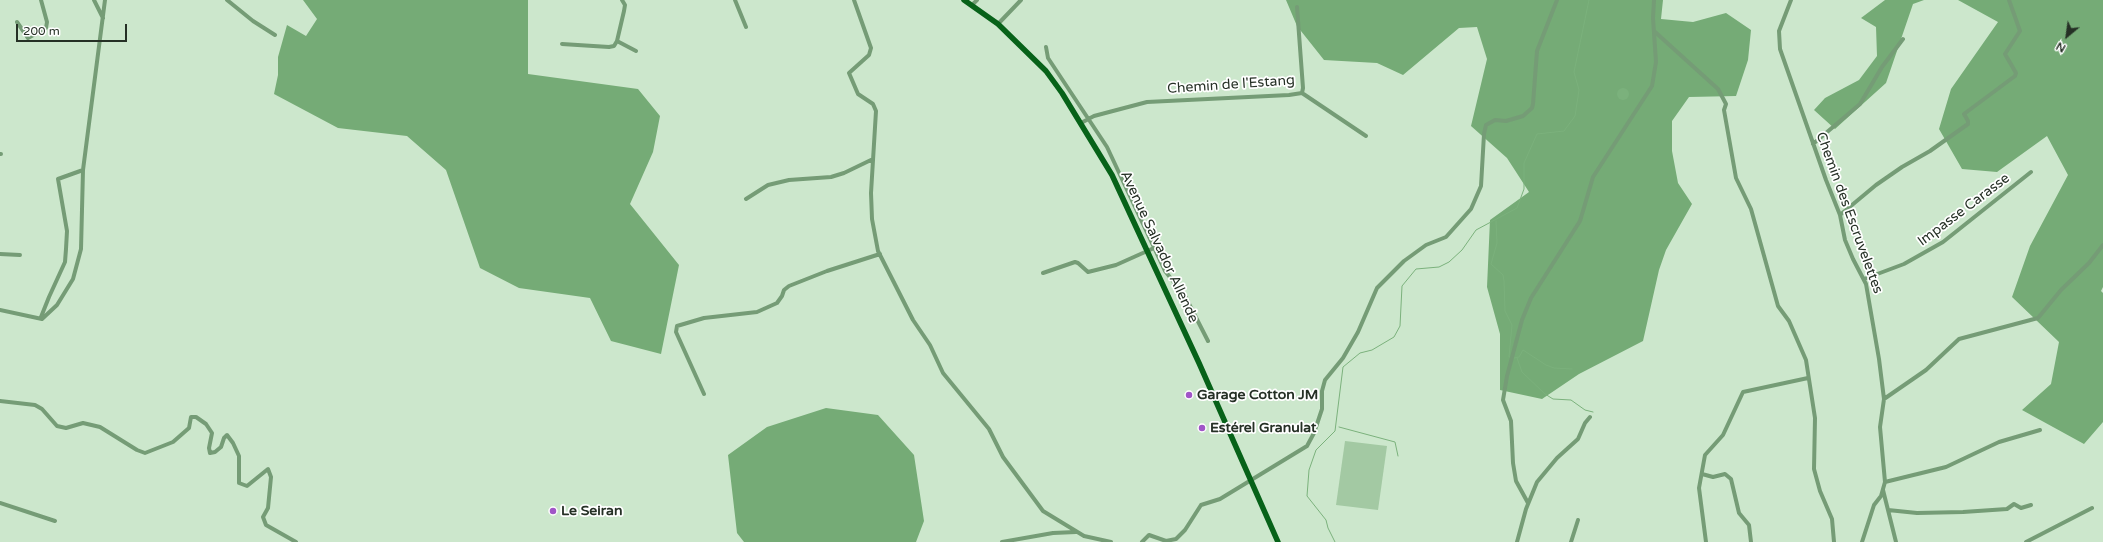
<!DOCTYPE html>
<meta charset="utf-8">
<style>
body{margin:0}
#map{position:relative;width:2103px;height:542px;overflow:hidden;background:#cce7cc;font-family:"Varela Round",sans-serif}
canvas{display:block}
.north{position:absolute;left:2047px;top:16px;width:40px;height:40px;-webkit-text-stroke:3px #fff;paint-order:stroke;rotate:209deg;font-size:11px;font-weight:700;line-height:16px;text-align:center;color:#253025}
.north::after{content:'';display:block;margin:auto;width:14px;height:18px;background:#253025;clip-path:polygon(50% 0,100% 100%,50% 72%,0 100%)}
.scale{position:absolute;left:16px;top:24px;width:111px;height:18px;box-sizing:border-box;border:2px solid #253025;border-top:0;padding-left:5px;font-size:12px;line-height:14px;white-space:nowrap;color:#253025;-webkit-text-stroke:3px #fff;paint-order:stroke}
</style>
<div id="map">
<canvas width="2103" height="542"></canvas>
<div class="north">N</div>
<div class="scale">200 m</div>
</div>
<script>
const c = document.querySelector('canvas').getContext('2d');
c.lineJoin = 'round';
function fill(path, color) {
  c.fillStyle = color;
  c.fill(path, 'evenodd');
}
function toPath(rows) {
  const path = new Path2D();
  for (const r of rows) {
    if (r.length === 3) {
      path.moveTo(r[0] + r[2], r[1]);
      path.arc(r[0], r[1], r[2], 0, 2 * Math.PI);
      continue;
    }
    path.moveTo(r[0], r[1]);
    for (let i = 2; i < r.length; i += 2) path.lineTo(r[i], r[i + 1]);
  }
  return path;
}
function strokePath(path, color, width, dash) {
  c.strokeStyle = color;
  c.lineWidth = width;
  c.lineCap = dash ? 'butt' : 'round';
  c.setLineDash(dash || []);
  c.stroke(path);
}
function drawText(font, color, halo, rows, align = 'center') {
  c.font = font + ' "Varela Round",sans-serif';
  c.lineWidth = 3.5;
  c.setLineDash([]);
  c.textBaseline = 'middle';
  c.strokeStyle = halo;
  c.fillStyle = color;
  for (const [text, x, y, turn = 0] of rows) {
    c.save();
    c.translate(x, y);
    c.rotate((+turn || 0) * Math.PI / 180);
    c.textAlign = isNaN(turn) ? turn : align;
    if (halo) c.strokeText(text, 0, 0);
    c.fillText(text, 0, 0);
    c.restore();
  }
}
const green = toPath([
 [1345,441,1387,446,1378,510,1336,505]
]);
const forest = toPath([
 [303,0,528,0,528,74,638,89,660,116,653,152,630,204,679,265,661,354,611,341,590,298,519,288,480,268,446,170,407,136,338,128,274,94,278,75,278,57,287,25,306,36,317,19],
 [1286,0,1663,0,1661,19,1693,22,1726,13,1751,30,1748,60,1736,96,1689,97,1672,121,1672,151,1678,183,1692,204,1666,250,1659,270,1643,341,1579,374,1542,399,1500,390,1500,334,1487,287,1490,220,1529,192,1507,158,1471,126,1487,59,1477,27,1459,28,1403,75,1377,63,1324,60,1297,26],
 [1885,0,1924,0,1913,4,1886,83,1835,129,1814,110,1825,98,1859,80,1877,56,1876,27,1861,18],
 [1958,0,2103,0,2103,287,2101,291,2103,293,2103,422,2084,444,2022,410,2051,384,2059,342,2012,297,2030,246,2068,175,2047,136,1997,172,1962,169,1939,129,1951,89,1998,22],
 [826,408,878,415,914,455,924,521,916,542,744,542,737,533,728,455,767,427]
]);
const water = toPath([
 [1623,94,6]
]);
const stream = toPath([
 [1496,221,1497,243,1491,264,1503,275,1504,281,1505,311,1512,325,1509,357,1511,357],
 [1514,358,1519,357,1523,350,1546,365,1554,368,1572,369],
 [1517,358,1522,372,1545,394,1553,399,1571,400,1585,410,1593,412],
 [1339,427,1395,442,1398,456],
 [1335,542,1328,528,1326,520,1307,496,1309,470,1316,450,1335,431,1343,367,1360,353,1372,350,1394,337,1400,326,1402,286,1416,269,1439,267,1449,262,1462,250,1476,230,1517,208,1524,189,1524,163,1537,134,1564,131,1575,116,1579,90,1574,72,1589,0]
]);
const minor = toPath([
 [94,0,103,18],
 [227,0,253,21,275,35],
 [735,0,746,27],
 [854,0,871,48,869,55,849,73,858,94,873,104,876,111,871,193,872,219,878,251,913,320,930,345,943,373,989,429,1003,457,1043,511,1084,536,1111,542],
 [1791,0,1779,31,1780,49,1826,180,1840,215,1845,240,1853,259,1866,284,1879,359,1884,399,1880,427,1885,482,1881,496,1874,505,1862,542],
 [972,5,977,0],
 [17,22,28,38,46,28,47,22,41,0],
 [998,24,1021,0],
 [1654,31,1718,89,1726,104,1724,110,1736,178,1751,209,1778,306,1789,321,1806,360,1815,418,1814,469,1820,491,1832,519,1834,542],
 [617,41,636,51],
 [562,44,609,47,614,46,617,41,624,11,625,5,622,0],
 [1046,47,1048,58,1107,147,1165,271,1185,296,1208,341],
 [1302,93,1366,136],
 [1081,123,1094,116,1147,102,1289,95,1302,93,1303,88,1297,7],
 [1813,144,1860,104,1882,67,1903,39],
 [0,154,1,154],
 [746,199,768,185,789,180,831,177,844,173,873,159],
 [1840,215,1876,185,1902,167,1930,151,1968,124,1968,121,1964,114,2015,76,2016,73,2005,54,2020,31,2009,0],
 [0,254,20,255],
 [1043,273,1075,262,1078,263,1088,272,1116,265,1154,248],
 [1864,279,1904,264,1943,242,2031,172],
 [0,310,42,319,57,305,73,279,81,249,83,170,105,0],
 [42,319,41,317,49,297,65,262,66,249,67,231,58,179,83,170],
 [704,394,676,332,677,326,704,318,757,312,777,303,782,296,784,290,789,286,827,271,880,254],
 [1884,399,1926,370,1959,339,2038,318,2061,290,2089,263,2103,245],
 [0,401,35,405,42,409,57,426,66,428,83,423,100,427,137,450,145,453,173,442,189,428,191,417,196,417,206,424,212,433,209,448,210,453,215,452,221,447,224,438,227,435,233,443,239,456,239,483,247,486,268,469,271,477,268,508,263,517,266,525,296,542],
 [1702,474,1713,477,1725,474,1731,479,1739,513,1749,525,1751,542],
 [1885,482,1946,467,1999,442,2040,430],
 [1883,490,1896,542],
 [0,503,55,521],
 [1528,503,1516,481,1513,463,1511,421,1503,400,1507,376,1522,320,1531,298,1580,221,1593,177,1652,86,1656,62,1653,18,1654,0],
 [1888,510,1917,513,1963,512,2007,509,2014,504,2021,508,2031,505],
 [1002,542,1053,533,1076,532],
 [1142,542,1149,535,1166,541,1176,539,1185,530,1201,505,1220,499,1307,446,1314,433,1322,409,1322,391,1325,380,1343,358,1358,332,1377,288,1404,261,1426,245,1446,237,1471,209,1481,186,1484,134,1486,125,1495,120,1506,121,1523,116,1532,108,1533,104,1537,51,1557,0],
 [1517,542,1526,509,1537,482,1557,458,1578,439,1585,423,1590,417],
 [1571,542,1578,520],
 [1706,542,1699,488,1705,455,1723,435,1743,392,1808,378],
 [2026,542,2092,508]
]);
const major = toPath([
 [964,0,998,24,1046,71,1062,93,1112,175,1199,363,1278,542]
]);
const markers = [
 [1189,395,4,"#a055c7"],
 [1202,428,4,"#a055c7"],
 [553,511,4,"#a055c7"]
];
const streetNames = [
 ["Chemin de l'Estang",1231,85,-4],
 ["Impasse Carasse",1964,210,-37],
 ["Chemin des Escruvelettes",1849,213,70],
 ["Avenue Salvador Allende",1159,247,65]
];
const poiNames = [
 ["Garage Cotton JM",1197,395],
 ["Estérel Granulat",1210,428],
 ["Le Seiran",561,511]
];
fill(green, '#a3c9a3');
fill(forest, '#75ab76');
fill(water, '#7bb17c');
strokePath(stream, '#7bb17c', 1);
strokePath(minor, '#759c76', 4);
strokePath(major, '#076219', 5.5);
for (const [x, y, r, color] of markers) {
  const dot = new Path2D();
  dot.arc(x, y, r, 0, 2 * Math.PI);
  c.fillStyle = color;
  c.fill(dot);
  strokePath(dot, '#fff', 1.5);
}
drawText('14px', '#253025', '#fff', streetNames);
drawText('bold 14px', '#253025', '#fff', poiNames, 'left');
</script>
